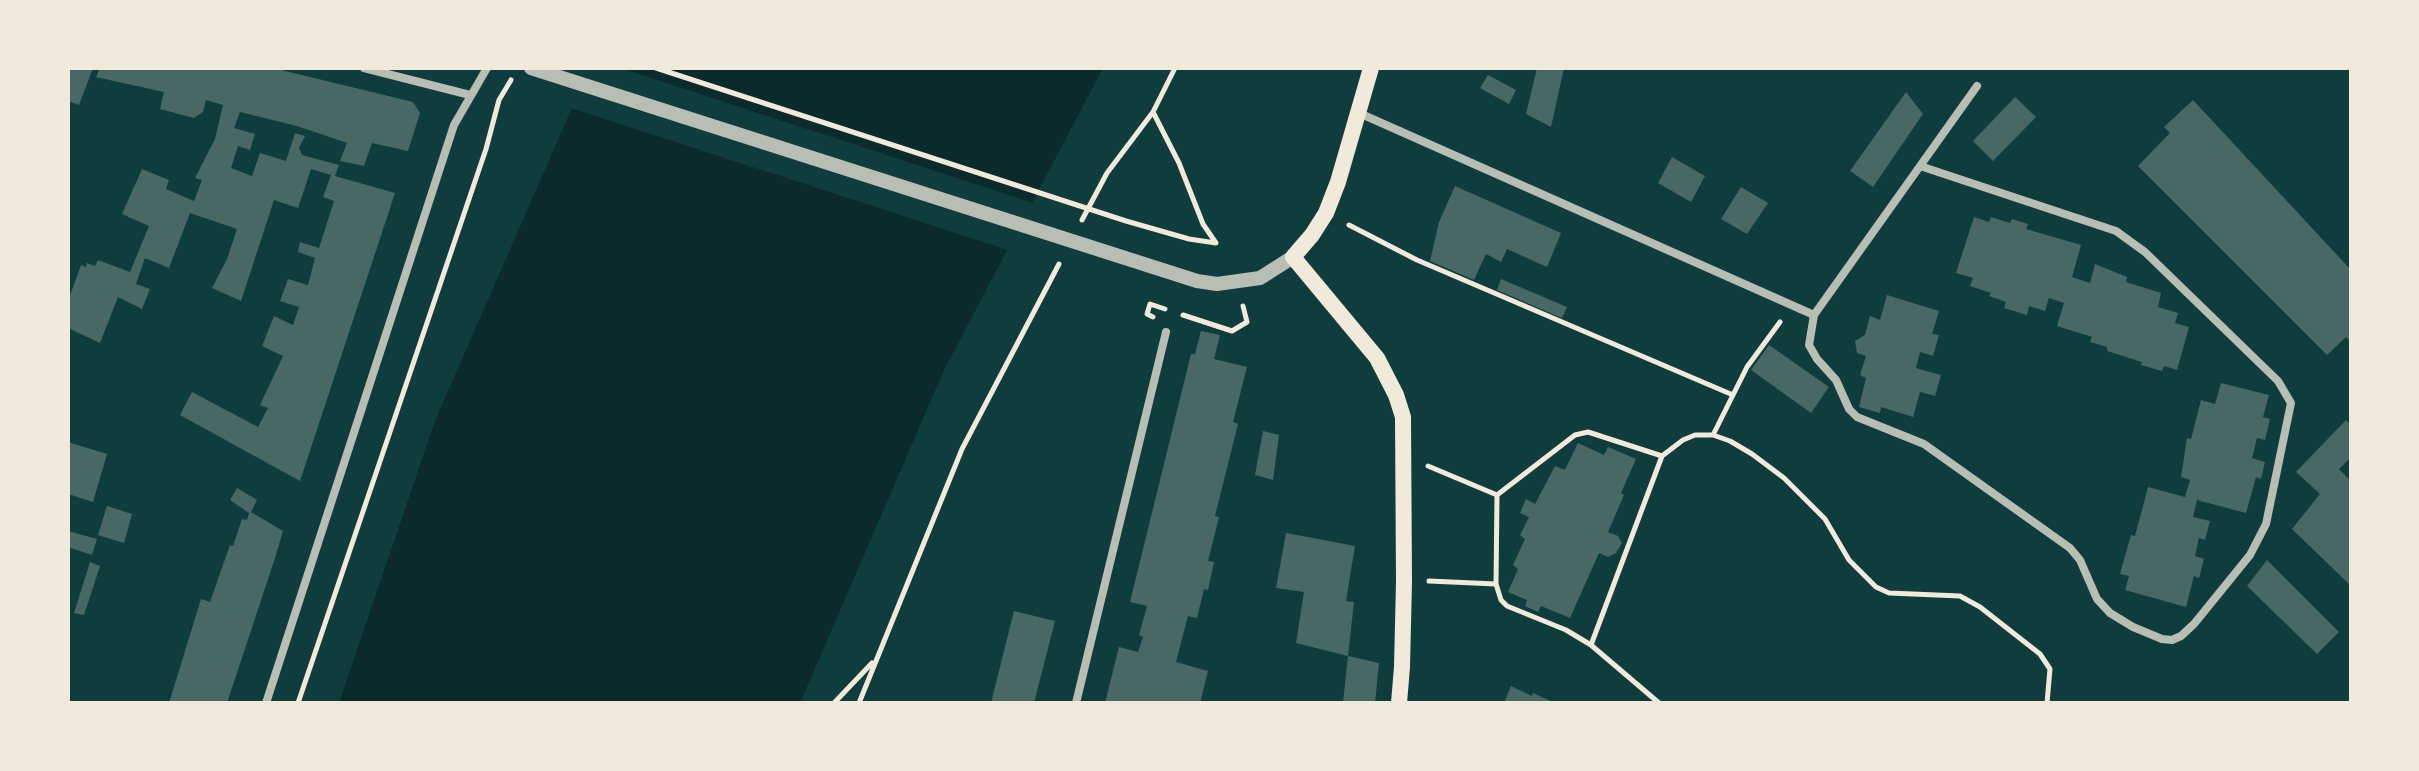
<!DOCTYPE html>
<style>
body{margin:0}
#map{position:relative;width:2419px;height:771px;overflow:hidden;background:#0f3d3e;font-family:Karla,sans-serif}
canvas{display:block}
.frame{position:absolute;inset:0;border:70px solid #f1e9da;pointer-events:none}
</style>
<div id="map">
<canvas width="2419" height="771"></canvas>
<div class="frame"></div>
</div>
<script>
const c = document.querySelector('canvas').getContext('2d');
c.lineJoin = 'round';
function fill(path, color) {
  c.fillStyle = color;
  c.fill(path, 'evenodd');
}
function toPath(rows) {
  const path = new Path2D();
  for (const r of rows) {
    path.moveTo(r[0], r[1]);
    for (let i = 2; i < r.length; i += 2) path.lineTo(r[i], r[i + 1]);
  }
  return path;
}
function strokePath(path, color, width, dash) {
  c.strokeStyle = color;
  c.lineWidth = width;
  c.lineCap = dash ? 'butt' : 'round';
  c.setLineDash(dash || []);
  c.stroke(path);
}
const water = toPath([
 [598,68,1103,68,944,370,800,703,339,703,435,421,572,108]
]);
const pier = toPath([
 [593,68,621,68,1036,204,1011,251,568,107]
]);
const building = toPath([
 [68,68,93,68,79,105,68,101],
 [100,68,273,68,413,102,420,113,408,151,372,143,364,166,340,161,347,143,297,126,240,112,234,128,255,134,250,150,238,146,231,168,252,176,260,153,286,161,295,133,305,136,299,148,302,155,339,165,335,176,395,193,300,481,180,415,192,392,258,427,268,408,260,405,283,356,262,346,274,316,293,325,299,307,280,301,288,279,308,285,315,258,298,252,300,242,319,248,334,201,323,197,331,175,311,169,298,208,274,200,241,301,212,288,227,259,237,229,190,213,169,268,145,258,136,284,150,289,142,309,118,297,100,343,68,328,68,301,81,265,86,267,87,263,95,266,98,260,130,272,149,226,122,214,142,169,169,180,166,189,194,201,202,180,195,178,215,139,223,105,206,100,203,112,194,118,160,109,164,92,96,77],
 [1537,68,1564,68,1551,127,1526,114],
 [1488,75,1516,90,1509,104,1480,88],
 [1906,92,1923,114,1873,187,1850,171],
 [2015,97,2036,117,1993,161,1973,141],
 [2193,100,2351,270,2351,342,2346,337,2327,355,2138,166,2170,133,2164,127],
 [1672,157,1705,176,1691,202,1658,183],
 [1455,186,1561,233,1547,267,1507,249,1501,262,1486,254,1474,280,1430,261,1439,222],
 [1741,187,1768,203,1747,234,1721,219],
 [1974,217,1989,222,1991,217,2010,223,2012,219,2028,224,2026,229,2081,245,2072,277,2090,283,2095,264,2127,277,2126,282,2161,293,2158,307,2178,313,2175,323,2189,327,2177,370,2164,366,2162,371,2141,365,2142,362,2107,351,2107,347,2090,342,2092,337,2057,326,2064,303,2049,298,2045,311,2029,306,2027,315,2004,308,2006,302,1989,296,1991,293,1970,286,1973,278,1956,273],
 [1501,279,1567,307,1562,318,1497,290],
 [1887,295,1939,311,1932,334,1939,335,1933,356,1920,352,1916,368,1941,375,1935,396,1920,392,1913,417,1881,407,1880,413,1859,407,1866,378,1860,375,1866,356,1857,353,1855,341,1865,335,1870,316,1880,320],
 [1201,331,1220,335,1214,359,1247,367,1233,422,1238,424,1215,516,1219,517,1208,561,1214,562,1208,590,1204,589,1197,618,1188,616,1176,662,1208,671,1200,703,1105,703,1119,647,1138,652,1143,637,1139,635,1147,606,1130,602,1191,354,1195,354],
 [1769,345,1829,387,1811,413,1751,370],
 [2221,383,2269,395,2263,417,2270,419,2265,440,2257,438,2252,458,2265,462,2261,479,2256,477,2246,513,2197,500,2193,517,2210,521,2205,540,2199,538,2195,556,2204,559,2199,578,2194,576,2186,607,2125,590,2129,576,2120,574,2131,535,2135,536,2148,487,2185,497,2190,480,2181,477,2187,438,2191,439,2201,400,2215,404],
 [2346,420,2351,425,2351,457,2339,469,2351,481,2351,586,2292,529,2320,494,2296,472],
 [1263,431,1279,435,1273,480,1255,475],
 [68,442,107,454,93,502,68,494],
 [1578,443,1604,455,1608,447,1636,459,1621,493,1624,495,1608,532,1618,536,1622,543,1616,553,1608,557,1599,553,1570,618,1541,606,1538,612,1525,606,1527,600,1508,592,1518,569,1513,565,1525,539,1520,535,1529,517,1520,513,1526,499,1535,504,1555,466,1565,470],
 [237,488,257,500,251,512,283,531,275,558,227,703,169,703,201,599,210,602,230,545,233,546,242,519,247,520,249,513,230,500],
 [107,506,132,514,124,543,98,535],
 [68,531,97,539,92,555,68,547],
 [1286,533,1355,546,1346,601,1354,602,1348,656,1379,663,1375,703,1343,703,1348,656,1296,643,1304,592,1276,588],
 [2267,560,2339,632,2317,654,2247,586],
 [90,562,100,566,84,615,74,613],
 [1014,611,1055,621,1034,703,991,703],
 [1511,686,1532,696,1533,693,1555,703,1504,703]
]);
const path = toPath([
 [656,68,1126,221,1189,239,1216,243,1203,224,1179,163,1153,112],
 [1082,220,1107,173,1153,112,1175,68],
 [1349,225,1417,260,1733,395,1747,367,1780,322],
 [1183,315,1232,331,1247,322,1243,306],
 [1153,317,1147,314,1150,304,1165,309],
 [1713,435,1733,395],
 [1662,456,1683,440,1695,435,1713,435,1730,441,1752,454,1784,478,1825,519,1849,560,1876,587,1889,593,1960,596,1980,607,2040,654,2050,669,2047,703],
 [1428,466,1497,495,1575,435,1588,432,1662,456,1591,645,1566,630,1507,606,1501,600,1496,584,1429,581],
 [1496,584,1497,495],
 [1591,645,1659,703],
 [298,703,486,149,499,100,511,80],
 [834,703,872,663],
 [859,703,962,449,1059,264]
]);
const minor = toPath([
 [364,68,470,95],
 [1359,113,1814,315,1977,86],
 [1814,315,1809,345,1817,359,1836,380,1849,409,1857,417,1924,444,2070,548,2080,560,2097,599,2110,613,2133,627,2162,639,2172,640,2181,636,2194,624,2250,555,2266,524,2291,403,2278,381,2145,252,2116,231,1920,166],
 [266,703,454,125,487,68],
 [1076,703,1166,332]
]);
const tertiary = toPath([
 [531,68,1197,281,1217,284,1260,278,1293,257]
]);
const secondary = toPath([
 [1371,68,1338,182,1326,213,1312,235,1293,257,1377,358,1396,395,1403,417,1404,582,1402,667,1399,703]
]);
fill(water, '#0a2a2b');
fill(pier, '#0f3d3e');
fill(building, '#486865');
strokePath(path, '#f1e9da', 5);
strokePath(minor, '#b8beb3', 8);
strokePath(tertiary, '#b8beb3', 14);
strokePath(secondary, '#f1e9da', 16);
</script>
